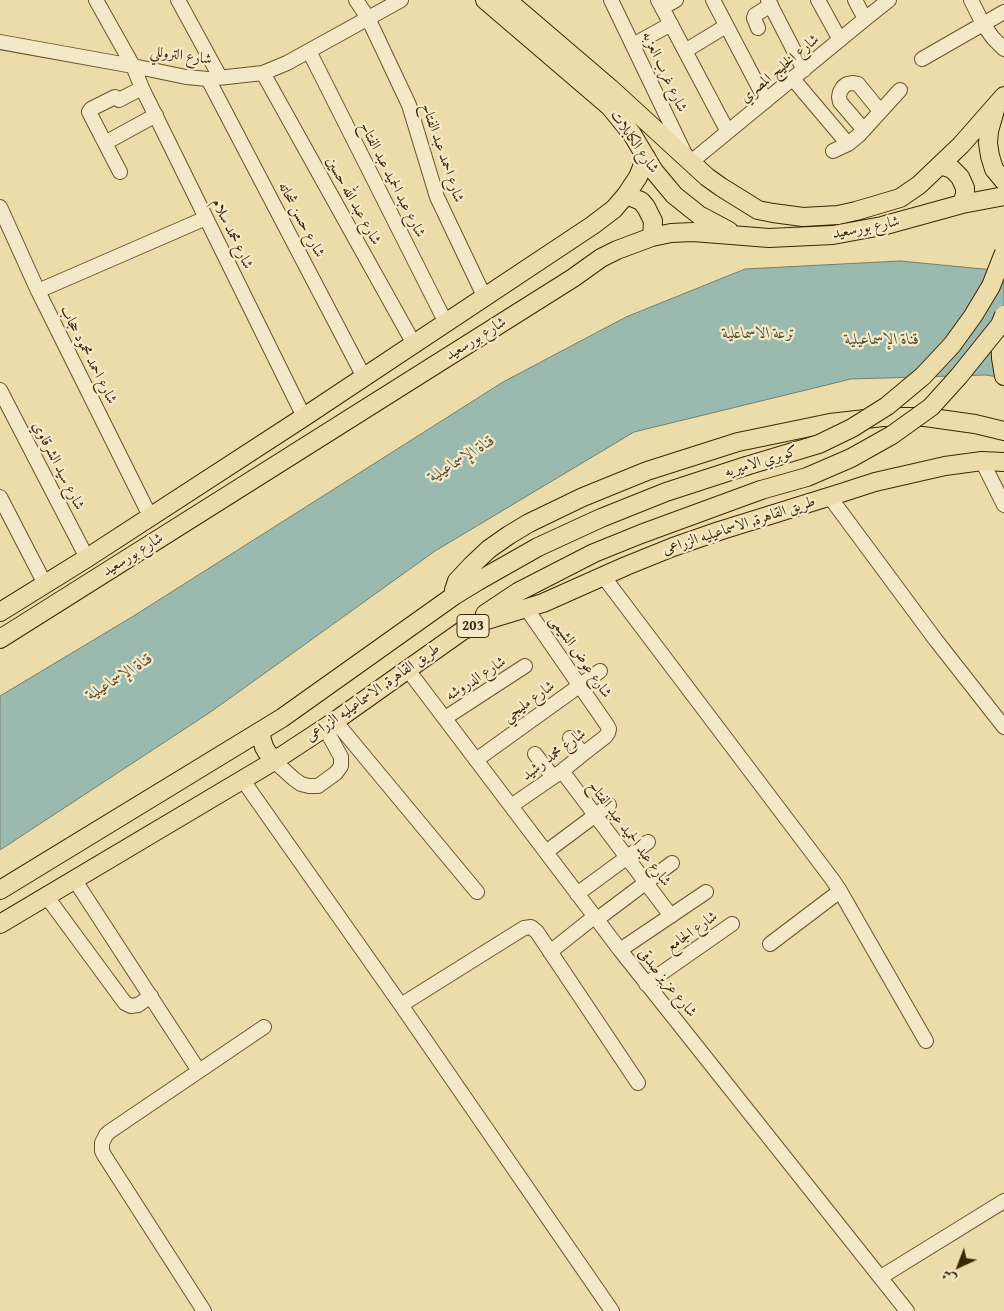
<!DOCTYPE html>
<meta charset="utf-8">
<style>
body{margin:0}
#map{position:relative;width:1004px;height:1311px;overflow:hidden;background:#ecdcaa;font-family:"Gentium Book Plus",Amiri,serif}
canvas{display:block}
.north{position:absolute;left:934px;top:1241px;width:50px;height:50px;-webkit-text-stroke:4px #f3e8c8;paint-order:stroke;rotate:223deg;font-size:14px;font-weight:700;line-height:20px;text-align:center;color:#3c2605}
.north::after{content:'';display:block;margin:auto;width:18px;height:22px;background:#3c2605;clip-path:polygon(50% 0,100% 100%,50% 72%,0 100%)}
</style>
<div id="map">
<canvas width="1004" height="1311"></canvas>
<div class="north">ش</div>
</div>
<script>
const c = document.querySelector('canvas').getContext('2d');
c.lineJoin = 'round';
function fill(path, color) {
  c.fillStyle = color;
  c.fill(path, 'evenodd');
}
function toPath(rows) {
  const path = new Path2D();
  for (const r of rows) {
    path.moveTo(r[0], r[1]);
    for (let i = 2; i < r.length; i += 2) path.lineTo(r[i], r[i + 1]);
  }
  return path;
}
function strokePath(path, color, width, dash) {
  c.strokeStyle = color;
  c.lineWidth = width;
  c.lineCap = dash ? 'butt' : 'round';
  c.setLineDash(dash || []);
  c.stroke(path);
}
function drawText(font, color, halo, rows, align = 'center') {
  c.font = font + ' "Gentium Book Plus",Amiri,serif';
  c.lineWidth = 4.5;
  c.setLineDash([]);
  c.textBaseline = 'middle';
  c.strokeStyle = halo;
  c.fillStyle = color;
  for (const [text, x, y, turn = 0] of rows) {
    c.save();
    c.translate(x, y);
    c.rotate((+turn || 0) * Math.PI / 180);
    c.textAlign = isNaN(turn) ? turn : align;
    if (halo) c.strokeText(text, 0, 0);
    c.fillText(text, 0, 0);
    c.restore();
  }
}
const water = toPath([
 [900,261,1004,271,1004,378,986,375,851,379,634,432,435,551,212,711,0,850,0,696,132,617,503,382,626,317,745,269,900,261]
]);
const minor = toPath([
 [96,0,133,66,142,88,304,417],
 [178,0,220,77],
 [356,0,368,18,409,105,437,197,485,298],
 [611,0,685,154],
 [658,0,728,132],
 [713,0,766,101],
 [768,0,804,70],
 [818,0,840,40],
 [855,0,865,19],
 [971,0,983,24,993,38,1004,49],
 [662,8,676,0],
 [758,28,754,18,755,15,771,5],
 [0,42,133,66,186,77,208,79,236,76,263,73,287,63,401,0],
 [633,45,671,24],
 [309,51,446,323],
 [685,51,726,26],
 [922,59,1004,12],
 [263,73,414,344],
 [208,79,364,377],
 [793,79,848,144],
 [864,130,840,102,839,97,840,92,843,87,847,84,852,83,858,84,880,111],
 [105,143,156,115],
 [833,151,848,144,859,135,900,90],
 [691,162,865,19,889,0],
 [120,172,89,112,91,109,115,97,119,100,142,88],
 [0,207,38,291,150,516],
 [38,291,206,218],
 [0,390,87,558],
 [982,461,1004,505],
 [829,496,935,639,1004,727],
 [0,497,45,584],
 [603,576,832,879,840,891,926,1041],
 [408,670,620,950,907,1311],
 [445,718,525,666],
 [335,721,477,892],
 [570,738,583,754],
 [535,754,553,777],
 [476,760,600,671],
 [274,761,294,779,301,784,309,786,318,786,336,773,341,766,341,757,325,728],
 [562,771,671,916],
 [242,779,401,1005,612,1311],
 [511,806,562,771,583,754,605,737,608,733,609,729,607,725,526,608],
 [546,852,609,805],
 [74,879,199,1071],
 [577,894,648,842],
 [47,897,125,1003,131,1006,138,1005,151,996],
 [596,920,672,863],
 [770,944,840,891],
 [620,950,706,892],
 [550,952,594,917],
 [646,984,732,924],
 [401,1005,524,928,531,927,537,932,638,1083],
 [881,1277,1004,1201],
 [204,1311,104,1155,102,1151,102,1143,106,1135,109,1132,264,1027]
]);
const major = toPath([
 [485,0,610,107,632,134,654,171,674,195,699,215,729,231],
 [507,0,610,88,707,177,721,187,758,210,773,213,803,217,838,215,856,211,900,198,919,185,961,145,1004,96],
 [995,110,989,131,988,143,990,156,994,169,1004,181],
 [940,165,952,169,960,177,965,188,965,194,962,204],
 [626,195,641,201,646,207,653,221,652,237],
 [1000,325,1001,358,1004,376],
 [455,595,454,590,457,581,472,565,489,549,509,535,529,523,583,497,647,471,738,442,830,423,883,417,925,417,975,424,1004,431],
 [0,612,87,558,304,417,593,225,614,209,626,195,638,177,646,157],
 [485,614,518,592,594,553,641,534,761,490],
 [0,639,573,278,601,258,617,250,652,237,671,233,693,232,769,238,833,235,882,226,962,204,1004,196],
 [261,731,261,736,264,747,267,752,274,761],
 [0,890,282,718,455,595,478,581,538,547,601,518,666,492,746,466],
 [0,924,274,761,335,721,462,631,484,621,543,603,626,566,673,547,719,531,841,493,875,482,945,466,982,461,1004,462]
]);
const majorBridge = toPath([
 [746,466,819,444,852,428,887,406,923,376,952,345,973,316,991,286,1004,253],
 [761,490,807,477,851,458,892,435,931,407,959,376,1000,325,1004,315]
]);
const shields = [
 [473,626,32]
];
const shieldNames = [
 ["203",473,626]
];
const streetNames = [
 ["شارع التروللي",181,56,8],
 ["شارع الخليج المصري",780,69,-40],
 ["شارع غرب العزبه",664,72,65],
 ["شارع الكابلات",634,142,55],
 ["شارع احمد عبد الفتاح",442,153,71],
 ["شارع عبد الحميد عبد الفتاح",392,180,63],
 ["شارع عبد الله حسين",353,201,61],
 ["شارع حسن شحاته",301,220,62],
 ["شارع بورسعيد",866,228,-11],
 ["شارع محمد سلام",232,234,64],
 ["شارع بورسعيد",476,339,-32],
 ["شارع احمد محمود حجاب",88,355,63],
 ["كوبري الاميريه",761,462,-17],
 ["شارع سيد الشرقاوي",58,466,63],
 ["طريق القاهرة, الاسماعيليه الزراعى",739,526,-18],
 ["شارع بورسعيد",133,555,-32],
 ["شارع عوض الشيمى",580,657,55],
 ["شارع الدروشه",476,679,-33],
 ["طريق القاهرة, الاسماعيليه الزراعى",373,693,-35],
 ["شارع مليجي",529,702,-36],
 ["شارع محمد رشيد",554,755,-37],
 ["شارع عبد الحميد عبد الفتاح",629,834,53],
 ["شارع الجامع",692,932,-35],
 ["شارع عزيز صدقى",667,983,51]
];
const waterNames = [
 ["ترعة الاسماعلية",759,334],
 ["قناة الإسماعيلية",882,340],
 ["قناة الإسماعيلية",462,459,-32],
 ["قناة الإسماعيلية",120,677,-32]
];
fill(water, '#9abaaf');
strokePath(water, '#747f6b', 1);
strokePath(minor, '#68542e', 16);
strokePath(major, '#3c2605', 20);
strokePath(minor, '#f3e8c8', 14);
strokePath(major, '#ecdcaa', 18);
strokePath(majorBridge, '#3c2605', 20, []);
strokePath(majorBridge, '#ecdcaa', 18);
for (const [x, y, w] of shields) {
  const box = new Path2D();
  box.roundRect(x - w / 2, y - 11.5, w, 23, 4);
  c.fillStyle = '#f3e8c8';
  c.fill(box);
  strokePath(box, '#3c2605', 1);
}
drawText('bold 14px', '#3c2605', null, shieldNames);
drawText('15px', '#3c2605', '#f3e8c8', streetNames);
drawText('italic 16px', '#544b30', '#f3e8c8', waterNames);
</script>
